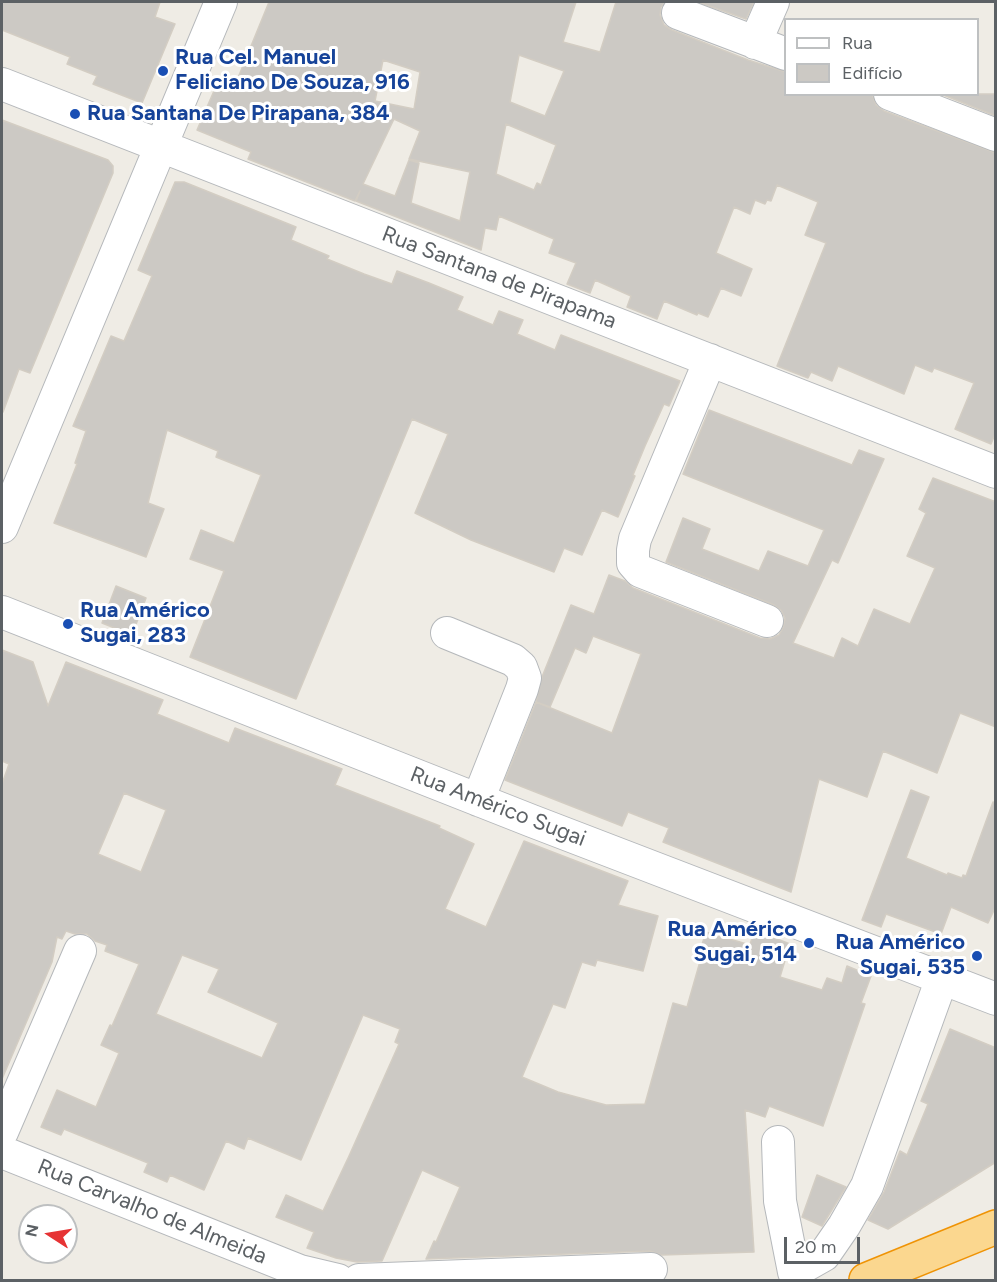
<!DOCTYPE html>
<meta charset="utf-8">
<style>
body{margin:0}
#map{position:relative;width:997px;height:1282px;overflow:hidden;background:#efece5;font-family:Figtree,sans-serif}
canvas{display:block}
.frame{position:absolute;inset:0;border:3px solid #5c6165;pointer-events:none}
.legend{position:absolute;left:784px;top:18px;width:195px;height:78px;box-sizing:border-box;background:#fff;border:2px solid #bec0c1;margin:0;padding:8px 10px;list-style:none;font-size:18px;color:#5c6165}
.legend li{display:flex;align-items:center;gap:12px;height:30px}
.legend b{width:30px;border:2px solid #bec0c1}
.north{position:absolute;left:18px;top:1204px;width:60px;height:60px;box-sizing:border-box;background:#fff;border:2px solid #bec0c1;border-radius:50%;rotate:282deg;font-size:16px;font-weight:700;line-height:24px;text-align:center;color:#5c6165}
.north::after{content:'';display:block;margin:auto;width:21px;height:27px;background:#e63334;clip-path:polygon(50% 0,100% 100%,50% 72%,0 100%)}
.scale{position:absolute;left:784px;top:1237px;width:76px;height:27px;box-sizing:border-box;border:3px solid #5c6165;border-top:0;padding-left:8px;font-size:18px;line-height:21px;white-space:nowrap;color:#5c6165;-webkit-text-stroke:4px #fff;paint-order:stroke}
</style>
<div id="map">
<canvas width="997" height="1282"></canvas>
<div class="frame"></div>
<ul class="legend">
<li><b style="height:8px;background:#fff"></b>Rua</li>
<li><b style="height:16px;background:#ccc9c4"></b>Edifício</li>
</ul>
<div class="north">N</div>
<div class="scale">20 m</div>
</div>
<script>
const c = document.querySelector('canvas').getContext('2d');
c.lineJoin = 'round';
function fill(path, color) {
  c.fillStyle = color;
  c.fill(path, 'evenodd');
}
function toPath(rows) {
  const path = new Path2D();
  for (const r of rows) {
    path.moveTo(r[0], r[1]);
    for (let i = 2; i < r.length; i += 2) path.lineTo(r[i], r[i + 1]);
  }
  return path;
}
function strokePath(path, color, width, dash) {
  c.strokeStyle = color;
  c.lineWidth = width;
  c.lineCap = dash ? 'butt' : 'round';
  c.setLineDash(dash || []);
  c.stroke(path);
}
function drawText(font, color, halo, rows, align = 'center') {
  c.font = font + ' Figtree,sans-serif';
  c.lineWidth = 6;
  c.setLineDash([]);
  c.textBaseline = 'middle';
  c.strokeStyle = halo;
  c.fillStyle = color;
  for (const [text, x, y, turn = 0] of rows) {
    c.save();
    c.translate(x, y);
    c.rotate((+turn || 0) * Math.PI / 180);
    c.textAlign = isNaN(turn) ? turn : align;
    if (halo) c.strokeText(text, 0, 0);
    c.fillText(text, 0, 0);
    c.restore();
  }
}
const building = toPath([
 [2,2,160,2,155,17,175,24,142,103,93,84,97,76,67,64,70,57,2,30,2,2],
 [269,2,576,2,563,42,600,52,616,2,665,2,661,7,660,15,664,25,672,30,748,60,786,72,786,94,872,94,876,105,884,111,996,153,996,432,991,444,955,429,974,383,934,368,932,372,915,365,904,394,838,366,832,381,811,372,808,378,777,366,826,243,805,235,818,202,777,185,771,201,767,200,765,204,755,200,750,214,734,207,716,253,752,269,741,296,721,288,708,317,698,313,697,315,664,301,657,319,627,307,631,296,595,280,590,293,567,284,576,263,549,253,554,239,499,216,496,230,485,228,481,250,356,201,360,191,355,201,248,159,251,152,197,130,217,84,233,90,269,2],
 [519,55,564,71,545,116,510,102,519,55],
 [383,60,420,72,414,109,375,101,383,60],
 [394,119,420,131,409,159,470,172,460,221,411,203,419,163,409,160,395,196,363,184,394,119],
 [506,124,556,145,541,185,537,183,534,190,496,174,506,124],
 [698,2,754,2,746,19,698,2],
 [941,94,996,94,996,116,941,94],
 [2,120,108,160,113,166,113,173,30,373,19,369,3,412,2,411,2,120],
 [175,182,184,182,296,227,291,240,329,256,327,259,364,274,392,284,397,271,429,283,463,297,457,310,493,325,499,311,523,320,517,334,555,350,561,335,680,381,669,406,664,404,645,446,633,475,635,476,618,517,602,510,582,555,564,548,554,572,471,540,415,513,448,434,412,419,296,699,190,657,224,571,190,559,201,530,234,543,261,475,216,457,218,451,167,430,148,503,164,509,146,557,54,523,77,464,75,463,86,431,73,426,111,336,124,341,152,276,138,270,175,182],
 [709,410,852,465,859,450,884,459,838,563,832,560,793,643,834,658,842,638,858,646,874,609,910,624,935,568,907,556,926,513,919,509,933,478,996,502,996,727,960,713,937,773,883,751,867,797,819,779,791,892,663,842,669,828,628,812,622,826,505,780,536,702,612,733,641,654,593,636,586,653,575,648,550,707,536,702,542,677,571,605,594,614,609,575,625,581,633,588,760,638,770,639,779,635,783,628,785,618,781,610,774,605,666,562,683,518,710,529,702,549,759,571,768,551,808,566,824,530,683,474,709,410],
 [116,586,146,598,132,635,102,623,116,586],
 [2,650,33,662,48,706,66,662,163,700,157,714,229,743,235,728,342,769,335,785,440,826,439,828,474,844,445,909,486,927,524,841,628,881,618,905,658,916,643,971,597,960,595,966,582,962,565,1008,553,1004,522,1077,558,1092,606,1105,645,1104,673,1003,687,1007,701,958,698,957,706,932,750,945,754,930,790,944,780,977,822,990,827,978,842,983,847,966,871,976,861,1003,865,1004,823,1126,769,1106,765,1117,745,1110,754,1252,662,1255,650,1251,426,1259,434,1241,436,1242,460,1187,422,1170,382,1261,357,1262,336,1258,307,1248,314,1232,276,1217,286,1195,323,1211,349,1156,399,1044,395,1042,400,1029,363,1015,301,1160,248,1138,244,1149,226,1141,204,1190,170,1175,167,1182,144,1172,148,1163,64,1129,61,1135,41,1127,57,1090,96,1107,119,1053,101,1045,110,1025,112,1026,139,964,105,951,107,945,95,941,87,934,75,934,66,931,62,939,57,937,52,962,2,1079,2,784,9,764,2,761,2,650],
 [124,793,166,810,141,872,98,854,124,793],
 [182,955,219,969,208,992,278,1023,262,1058,156,1014,182,955],
 [911,790,929,797,906,858,947,875,948,873,962,878,963,875,966,876,993,802,996,803,996,906,988,923,951,907,941,934,886,914,881,927,862,920,911,790],
 [950,1029,996,1048,996,1162,888,1229,868,1220,884,1192,900,1151,907,1155,928,1104,921,1101,950,1029],
 [817,1175,846,1187,822,1226,802,1217,817,1175]
]);
const minor = toPath([
 [678,13,786,54],
 [755,43,773,2],
 [2,84,996,472],
 [890,94,996,135],
 [710,360,635,539,633,550,633,563,640,571,767,621],
 [2,527,221,2],
 [2,612,532,821,996,999],
 [447,633,513,660,521,667,525,678,522,689,478,800],
 [2,1132,80,951],
 [778,1142,780,1201,794,1272],
 [2,1152,300,1271,338,1280],
 [359,1280,651,1269],
 [797,1280,794,1272,824,1255,844,1226,867,1186,942,978]
]);
const highway = toPath([
 [866,1280,996,1227]
]);
const markers = [
 [163,71,6,"#1a4fb4"],
 [75,114,6,"#1a4fb4"],
 [68,624,6,"#1a4fb4"],
 [809,943,6,"#1a4fb4"],
 [977,956,6,"#1a4fb4"]
];
const transitNames = [
 ["Rua Cel. Manuel",175,58],
 ["Feliciano De Souza, 916",175,83],
 ["Rua Santana De Pirapana, 384",87,114],
 ["Rua Américo",80,611],
 ["Sugai, 283",80,636],
 ["Rua Américo",797,930,"right"],
 ["Sugai, 514",797,955,"right"],
 ["Rua Américo",965,943,"right"],
 ["Sugai, 535",965,968,"right"]
];
const streetNames = [
 ["Rua Santana de Pirapama",499,278,21],
 ["Rua Américo Sugai",498,807,21],
 ["Rua Carvalho de Almeida",152,1212,22]
];
fill(building, '#ccc9c4');
strokePath(building, '#d3cdc3', 1.5);
strokePath(minor, '#b5b8bb', 34);
strokePath(highway, '#ef9305', 36);
strokePath(minor, '#fff', 32);
strokePath(highway, '#fbd78f', 33);
for (const [x, y, r, color] of markers) {
  const dot = new Path2D();
  dot.arc(x, y, r, 0, 2 * Math.PI);
  c.fillStyle = color;
  c.fill(dot);
  strokePath(dot, '#fff', 2);
}
drawText('bold 22px', '#164399', '#fff', transitNames, 'left');
drawText('22px', '#5c6165', '#fff', streetNames);
</script>
